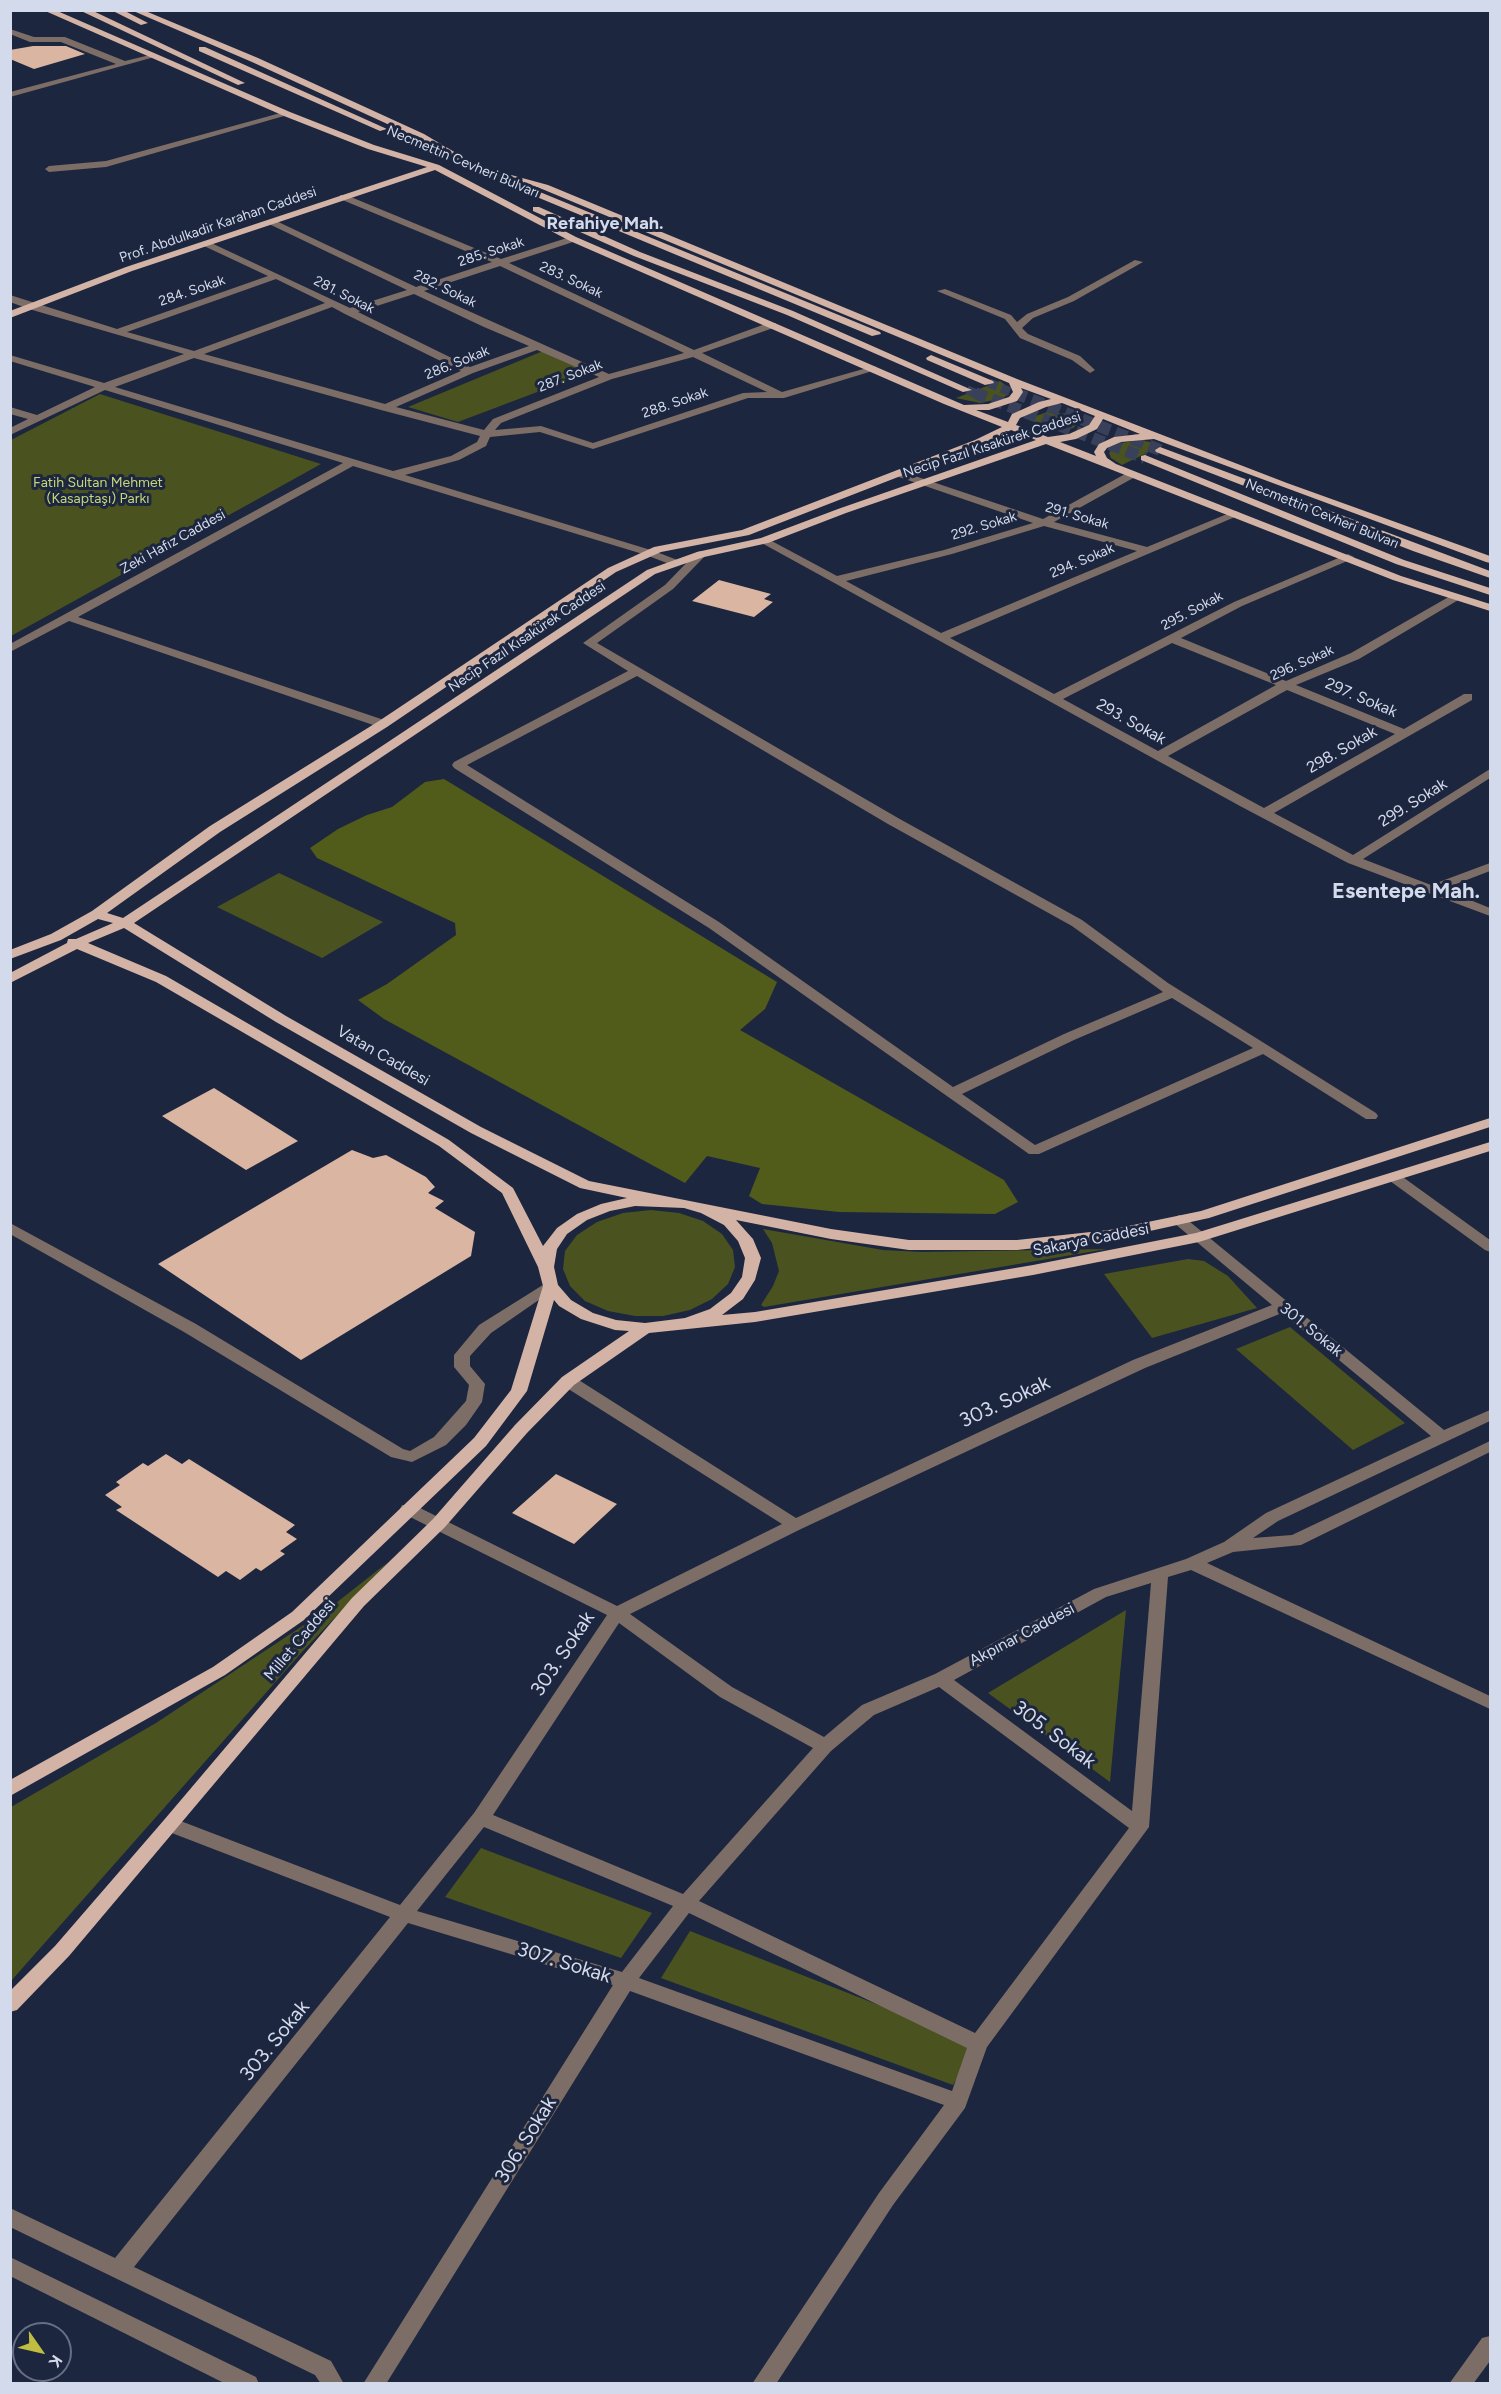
<!DOCTYPE html>
<meta charset="utf-8">
<style>
body{margin:0}
#map{position:relative;width:1501px;height:2394px;overflow:hidden;background:#1d263f;font-family:Figtree,sans-serif}
canvas{display:block}
.frame{position:absolute;inset:0;border:12px solid #d3daeb;pointer-events:none}
.north{position:absolute;left:12px;top:2322px;width:60px;height:60px;box-sizing:border-box;background:#1d263f;border:2px solid #666e84;border-radius:50%;rotate:124deg;font-size:16px;font-weight:700;line-height:24px;text-align:center;color:#d3daeb}
.north::after{content:'';display:block;margin:auto;width:21px;height:27px;background:#bfbe41;clip-path:polygon(50% 0,100% 100%,50% 72%,0 100%)}
</style>
<div id="map">
<canvas width="1501" height="2394"></canvas>
<div class="frame"></div>
<div class="north">K</div>
</div>
<script>
const c = document.querySelector('canvas').getContext('2d');
c.lineJoin = 'round';
function fill(path, color) {
  c.fillStyle = color;
  c.fill(path, 'evenodd');
}
function toPath(rows) {
  const path = new Path2D();
  for (const r of rows) {
    path.moveTo(r[0], r[1]);
    for (let i = 2; i < r.length; i += 2) path.lineTo(r[i], r[i + 1]);
  }
  return path;
}
function strokePath(path, color, width, dash) {
  c.strokeStyle = color;
  c.lineWidth = width;
  c.lineCap = dash ? 'butt' : 'round';
  c.setLineDash(dash || []);
  c.stroke(path);
}
function drawText(font, color, halo, rows, align = 'center') {
  c.font = font + ' Figtree,sans-serif';
  c.lineWidth = 6;
  c.setLineDash([]);
  c.textBaseline = 'middle';
  c.strokeStyle = halo;
  c.fillStyle = color;
  for (const [text, x, y, turn = 0] of rows) {
    c.save();
    c.translate(x, y);
    c.rotate((+turn || 0) * Math.PI / 180);
    c.textAlign = isNaN(turn) ? turn : align;
    if (halo) c.strokeText(text, 0, 0);
    c.fillText(text, 0, 0);
    c.restore();
  }
}
const green = toPath([
 [543,351,590,372,458,422,408,407],
 [1000,381,1008,387,1007,395,1003,398,980,403,956,398],
 [100,394,321,464,11,636,11,440],
 [1047,412,1069,414,1075,416,1079,423,1073,428,1060,431,1046,430,1036,425,1034,419,1036,416],
 [1141,440,1163,445,1122,465,1111,458,1109,453,1115,444],
 [279,873,383,922,322,958,217,907],
 [651,1210,679,1213,703,1221,722,1234,733,1250,735,1267,728,1284,712,1299,690,1310,663,1316,635,1316,608,1311,585,1301,570,1286,563,1269,565,1251,577,1235,597,1222,623,1213],
 [763,1229,883,1250,921,1252,1107,1249,764,1307,761,1305,773,1286,779,1271,772,1243],
 [1188,1259,1204,1261,1228,1276,1257,1308,1152,1338,1104,1274],
 [1290,1327,1405,1423,1353,1450,1236,1349],
 [388,1562,302,1652,11,1981,11,1807,156,1723,331,1607],
 [1126,1610,1110,1782,988,1693],
 [481,1848,652,1913,621,1958,445,1897],
 [690,1931,978,2044,953,2085,661,1978]
]);
const forest = toPath([
 [444,779,777,982,765,1009,740,1030,1004,1180,1018,1202,995,1214,839,1212,762,1204,749,1196,760,1168,707,1156,685,1183,384,1019,358,1000,387,984,456,935,455,923,317,858,310,848,338,829,367,815,392,807,425,782]
]);
const building = toPath([
 [33,46,66,46,85,54,34,69,10,59,10,50],
 [719,580,771,594,764,599,773,602,754,617,692,601],
 [214,1088,298,1141,246,1170,162,1116],
 [352,1150,373,1158,386,1155,426,1177,435,1187,428,1193,444,1201,435,1208,475,1232,471,1256,301,1360,158,1264],
 [166,1454,182,1464,189,1459,295,1525,286,1532,297,1539,280,1551,285,1554,261,1571,256,1568,240,1580,226,1571,218,1577,116,1510,122,1507,105,1495,120,1485,116,1482,143,1463,148,1466],
 [556,1474,617,1504,574,1544,512,1513]
]);
const majorTunnelFar1 = toPath([
 [989,383,1018,395],
 [967,390,979,395]
]);
const majorTunnel = toPath([
 [975,393,1145,458],
 [1015,393,1160,450]
]);
const minor = toPath([
 [10,29,34,37,65,37,125,61,154,54,158,56,10,97,10,92,116,64,61,42,30,42,10,34,10,29],
 [284,112,291,114,106,167,49,172,45,169,49,166,106,161,284,112],
 [340,195,346,195,501,259,570,237,576,237,576,241,509,263,694,350,768,323,776,323,776,327,702,353,782,392,874,366,879,369,784,398,748,398,593,449,540,432,490,437,486,446,459,460,405,475,654,551,680,561,680,565,672,565,646,555,353,466,78,617,387,721,387,727,379,727,69,621,10,652,10,644,343,463,105,390,10,435,10,428,28,419,10,414,10,407,37,415,95,387,10,361,10,355,104,383,184,354,29,309,10,302,10,295,117,329,268,276,204,246,204,242,207,241,350,308,407,290,269,224,269,220,272,219,416,287,492,262,340,199,340,195],
 [500,266,684,353,609,374,424,291,500,266],
 [276,279,325,303,194,351,127,332,276,279],
 [414,294,484,327,529,346,470,367,358,312,414,294],
 [332,307,345,314,461,371,385,404,204,354,332,307],
 [537,350,599,377,493,419,484,430,396,407,473,373,537,350],
 [693,357,767,392,743,393,593,443,541,426,495,430,501,423,612,379,693,357],
 [194,358,381,410,480,436,477,442,451,456,393,471,115,387,194,358],
 [1135,260,1143,262,1074,301,1033,318,1022,328,1028,334,1080,356,1095,370,1090,373,1072,360,1020,338,1005,319,937,291,945,289,1011,315,1017,322,1027,314,1068,297,1135,260],
 [900,471,1043,519,1127,473,1135,473,1135,477,1054,522,1147,547,1232,512,1236,511,1242,514,950,638,1054,694,1234,602,1348,554,1354,557,1352,559,1242,606,1181,638,1286,681,1351,653,1452,595,1460,595,1460,599,1359,659,1296,685,1404,729,1464,694,1472,694,1472,700,1274,813,1353,855,1490,769,1490,778,1363,859,1431,885,1490,863,1490,871,1443,889,1490,908,1490,916,1348,863,1240,806,758,541,764,538,768,539,837,576,944,550,1033,523,896,476,895,474,900,471],
 [1044,526,1137,551,941,633,846,581,952,554,1044,526],
 [1172,643,1276,685,1158,751,1063,699,1172,643],
 [1287,690,1395,734,1264,808,1168,756,1287,690],
 [701,551,705,552,705,556,673,589,597,643,898,818,1082,920,1168,983,1376,1113,1378,1116,1376,1119,1366,1119,1263,1054,1039,1154,1029,1154,709,928,454,768,452,765,454,762,628,671,583,643,665,585,697,552,701,551],
 [637,676,888,824,1072,926,1163,992,1064,1034,953,1087,719,922,467,765,637,676],
 [1172,998,1253,1048,1035,1145,962,1094,1074,1040,1172,998],
 [1395,1174,1400,1175,1490,1240,1490,1252,1485,1250,1390,1181,1388,1178,1395,1174],
 [1179,1215,1184,1217,1444,1430,1490,1410,1490,1421,1278,1521,1253,1538,1292,1535,1490,1441,1490,1452,1301,1545,1233,1552,1207,1563,1490,1696,1490,1709,1191,1570,1168,1577,1149,1827,987,2047,965,2108,893,2205,776,2384,752,2384,879,2193,944,2105,630,1991,386,2384,363,2384,613,1985,408,1923,134,2267,331,2361,344,2384,321,2384,315,2375,10,2227,10,2208,115,2258,390,1917,164,1830,162,1825,164,1820,171,1818,178,1820,400,1905,474,1813,607,1615,402,1513,400,1509,402,1505,414,1505,617,1606,782,1524,562,1385,560,1381,562,1377,574,1377,796,1518,1133,1360,1272,1305,1174,1223,1171,1220,1179,1215],
 [1282,1313,1431,1436,1266,1513,1224,1542,1186,1559,1094,1589,935,1674,862,1705,824,1737,732,1687,630,1614,801,1529,1145,1368,1282,1313],
 [1151,1583,1132,1811,954,1680,1106,1597,1151,1583],
 [619,1623,720,1697,813,1748,683,1894,493,1815,619,1623],
 [939,1687,1129,1828,975,2033,699,1901,831,1751,874,1715,939,1687],
 [484,1827,673,1906,622,1972,417,1911,484,1827],
 [689,1913,967,2048,952,2091,639,1978,689,1913],
 [10,1223,196,1324,403,1449,410,1451,434,1437,466,1401,469,1385,454,1367,454,1355,479,1325,546,1283,551,1281,559,1286,491,1333,470,1356,470,1366,485,1384,482,1402,466,1425,446,1445,412,1462,391,1457,184,1332,10,1234,10,1223],
 [10,2257,256,2377,259,2384,226,2384,10,2276,10,2257],
 [1490,2336,1490,2361,1473,2384,1449,2384,1482,2338,1490,2336]
]);
const major = toPath([
 [43,10,55,10,290,112,374,145,439,165,576,237,964,405,988,404,1009,397,1013,392,1009,383,542,189,472,170,418,138,252,62,131,10,143,10,258,58,424,134,478,166,548,185,1017,379,1287,483,1490,556,1490,563,1486,562,1154,439,1121,442,1107,448,1104,452,1107,458,1116,464,1401,576,1490,604,1490,611,1393,580,1046,444,846,513,768,543,704,557,655,574,134,923,286,1016,481,1127,589,1181,831,1229,909,1240,1017,1240,1109,1230,1201,1211,1490,1118,1490,1127,1209,1218,1109,1240,1017,1250,909,1250,831,1239,736,1220,753,1239,761,1258,755,1280,743,1299,722,1315,755,1312,1033,1265,1196,1233,1490,1142,1490,1151,1199,1242,1033,1275,755,1322,649,1333,574,1385,527,1433,445,1527,364,1606,69,1956,17,2010,10,2012,10,1991,55,1946,164,1820,352,1598,433,1519,515,1425,562,1377,629,1331,615,1330,581,1319,559,1306,554,1300,527,1391,486,1446,304,1620,225,1675,10,1796,10,1780,213,1667,292,1612,474,1438,511,1390,543,1286,538,1267,502,1193,439,1146,156,982,77,949,10,983,10,973,67,943,68,939,76,939,113,923,98,919,61,940,10,959,10,950,51,934,92,911,210,826,379,721,608,568,654,547,742,530,975,440,1002,427,944,404,570,241,435,170,132,271,10,318,10,311,126,267,427,167,368,149,284,116,43,10],
 [1021,388,1051,399,1039,402,1012,414,1008,422,976,410,989,410,1017,401,1023,392,1021,388],
 [1062,403,1095,416,1089,425,1069,434,1048,437,1016,425,1020,418,1046,407,1062,403],
 [1103,419,1140,434,1114,437,1099,444,1094,452,1096,456,1060,442,1076,439,1097,429,1103,419],
 [1011,430,1036,440,838,509,761,538,697,552,647,570,123,918,107,913,220,832,387,727,616,572,661,552,749,535,983,444,1011,430],
 [124,928,276,1022,471,1133,580,1188,627,1198,601,1204,577,1214,557,1228,543,1246,513,1188,449,1140,166,976,88,943,124,928],
 [635,1206,684,1208,701,1213,724,1225,738,1241,745,1258,742,1277,731,1293,710,1309,685,1318,645,1323,616,1320,593,1313,571,1300,558,1285,554,1267,557,1249,567,1234,587,1220,610,1211,635,1206],
 [79,10,91,10,245,83,238,85,79,10],
 [111,10,123,10,148,23,141,25,111,10],
 [199,47,205,47,387,129,380,131,199,51,199,47],
 [535,190,880,332,881,334,872,336,532,195,530,193,535,190],
 [533,207,539,207,640,252,793,311,972,390,963,392,787,315,634,256,533,211,533,207],
 [931,355,993,381,994,383,985,385,927,360,926,358,931,355],
 [1160,447,1490,571,1490,578,1413,551,1156,452,1155,450,1160,447],
 [1145,455,1404,560,1490,588,1490,595,1396,564,1141,460,1141,456,1145,455]
]);
const farStreetnames = [
 ["Necmettin Cevheri Bulvarı",463,162,23],
 ["Prof. Abdulkadir Karahan Caddesi",218,225,-19],
 ["285. Sokak",491,252,-18],
 ["283. Sokak",571,280,25],
 ["282. Sokak",445,289,26],
 ["284. Sokak",192,291,-19],
 ["281. Sokak",344,295,27],
 ["286. Sokak",457,363,-22],
 ["287. Sokak",570,376,-21],
 ["288. Sokak",675,403,-19],
 ["Necip Fazıl Kısakürek Caddesi",992,445,-18],
 ["Necmettin Cevheri Bulvarı",1322,514,22],
 ["291. Sokak",1077,516,16],
 ["292. Sokak",984,526,-17],
 ["Zeki Hafız Caddesi",173,542,-29],
 ["294. Sokak",1082,561,-23],
 ["295. Sokak",1192,611,-28],
 ["Necip Fazıl Kısakürek Caddesi",527,637,-34],
 ["296. Sokak",1302,663,-24]
];
const farParknames = [
 ["Fatih Sultan Mehmet",98,483],
 ["(Kasaptaşı) Parkı",98,499]
];
const streetNames = [
 ["297. Sokak",1361,698,23],
 ["293. Sokak",1131,722,29],
 ["298. Sokak",1342,750,-30],
 ["299. Sokak",1413,803,-32],
 ["Vatan Caddesi",383,1056,30],
 ["Sakarya Caddesi",1091,1240,-11],
 ["301. Sokak",1311,1330,39],
 ["Akpınar Caddesi",1022,1635,-28],
 ["Millet Caddesi",300,1640,-50]
];
const farDistrictnames = [
 ["Refahiye Mah.",605,224]
];
const nearStreetnames = [
 ["303. Sokak",1005,1402,-25],
 ["303. Sokak",563,1654,-56],
 ["305. Sokak",1054,1735,37],
 ["307. Sokak",564,1963,17],
 ["303. Sokak",275,2041,-51],
 ["306. Sokak",526,2140,-58]
];
const districtNames = [
 ["Esentepe Mah.",1406,892]
];
fill(green, '#4a521f');
fill(forest, '#515b1a');
fill(building, '#d9b5a2');
strokePath(majorTunnelFar1, '#384159', 9, [9, 4.5]);
strokePath(majorTunnel, '#384159', 12, [12, 6]);
fill(minor, '#7c6d66');
fill(major, '#d3b3a5');
drawText('14px', '#d3daeb', '#1d263f', farStreetnames);
drawText('14px', '#c5d67a', '#1d263f', farParknames);
drawText('16px', '#d3daeb', '#1d263f', streetNames);
drawText('bold 18px', '#d3daeb', '#1d263f', farDistrictnames);
drawText('20px', '#d3daeb', '#1d263f', nearStreetnames);
drawText('bold 22px', '#d3daeb', '#1d263f', districtNames);
</script>
